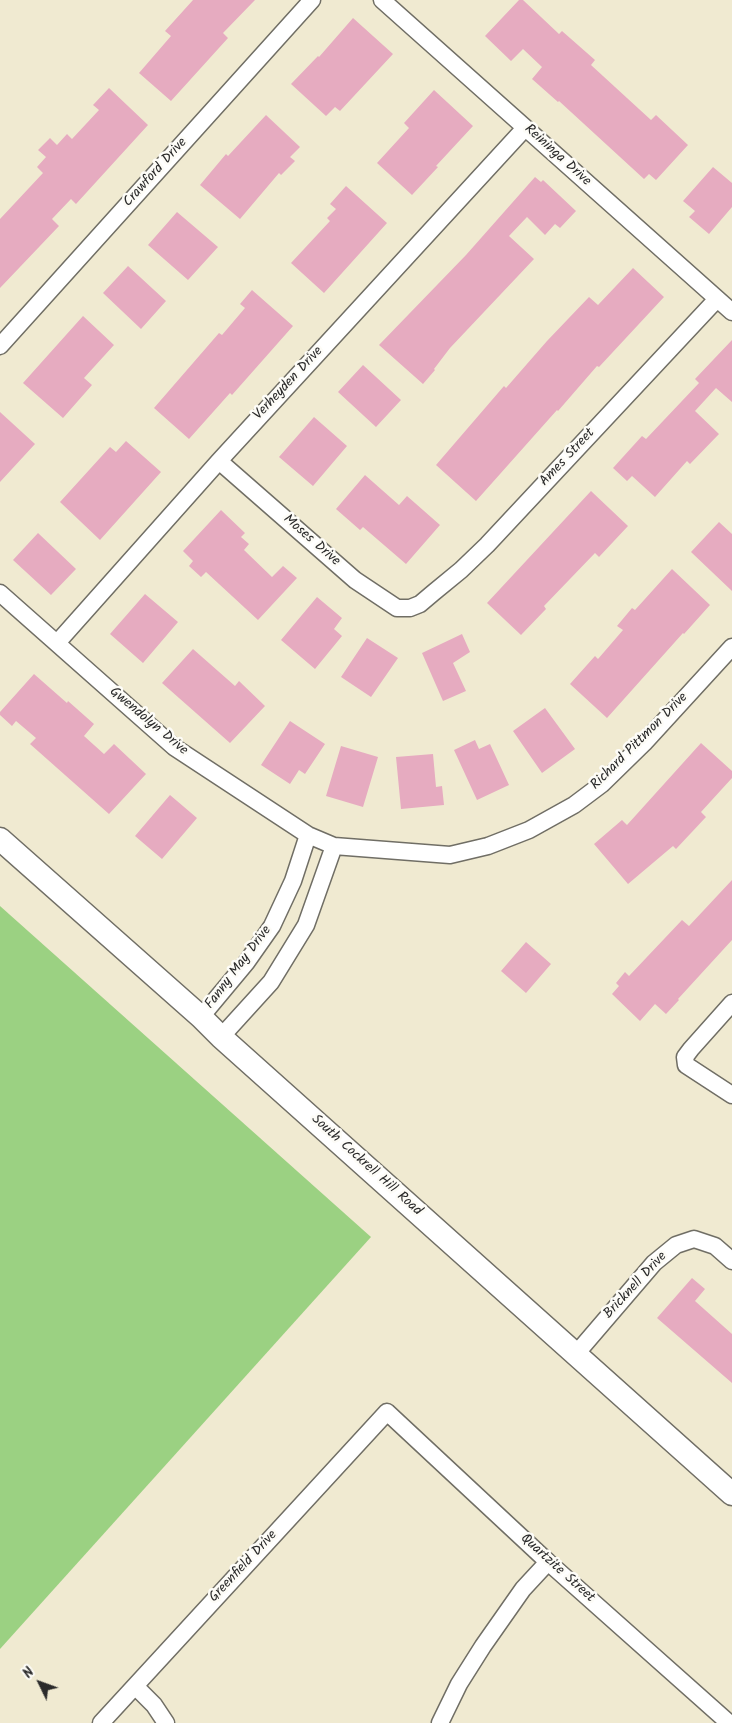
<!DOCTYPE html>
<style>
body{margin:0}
#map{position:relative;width:732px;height:1723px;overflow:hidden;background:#f0ead1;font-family:Kalam,sans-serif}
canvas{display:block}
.north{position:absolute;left:15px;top:1658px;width:50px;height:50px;-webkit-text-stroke:4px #fdfcf7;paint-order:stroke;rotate:312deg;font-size:14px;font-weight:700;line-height:20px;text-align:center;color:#2b2b2b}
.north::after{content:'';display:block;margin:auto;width:18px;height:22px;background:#2b2b2b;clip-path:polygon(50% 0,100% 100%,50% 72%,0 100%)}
</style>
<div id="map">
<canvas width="732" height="1723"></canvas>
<div class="north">N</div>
</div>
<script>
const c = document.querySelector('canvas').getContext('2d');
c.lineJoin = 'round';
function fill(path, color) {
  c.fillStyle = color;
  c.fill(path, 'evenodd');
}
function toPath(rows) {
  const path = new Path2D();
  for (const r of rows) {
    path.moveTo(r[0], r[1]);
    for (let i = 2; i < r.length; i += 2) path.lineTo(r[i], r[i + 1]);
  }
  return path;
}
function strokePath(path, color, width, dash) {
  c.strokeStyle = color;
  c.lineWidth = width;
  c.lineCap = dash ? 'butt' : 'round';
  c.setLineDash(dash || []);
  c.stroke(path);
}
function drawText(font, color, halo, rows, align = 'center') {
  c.font = font + ' Kalam,sans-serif';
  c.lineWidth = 5;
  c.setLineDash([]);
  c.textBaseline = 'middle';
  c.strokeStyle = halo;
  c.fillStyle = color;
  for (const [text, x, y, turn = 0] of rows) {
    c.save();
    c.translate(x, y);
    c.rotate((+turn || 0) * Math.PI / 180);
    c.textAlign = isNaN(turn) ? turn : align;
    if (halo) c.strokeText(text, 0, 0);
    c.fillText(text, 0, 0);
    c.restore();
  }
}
const green = toPath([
 [0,906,371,1237,0,1649]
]);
const building = toPath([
 [193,0,255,0,223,33,228,38,171,101,139,73,171,36,165,31],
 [519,0,523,0,559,34,562,31,595,60,591,65,651,120,656,115,688,145,656,180,649,174,644,179,559,101,558,102,532,79,542,67,523,49,511,61,485,36],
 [353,18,393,54,340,111,335,107,326,116,291,84,318,56,319,57],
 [109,88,148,125,76,204,71,199,52,219,59,226,0,288,0,219,43,173,37,167,46,157,38,150,50,138,57,145,67,134,72,139,99,110,93,105],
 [434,90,473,126,436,166,438,167,412,195,377,163,409,128,404,123],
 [266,115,300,147,290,157,295,161,281,175,279,173,240,219,200,185,226,154,228,156],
 [713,167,732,183,732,207,709,234,689,217,695,211,683,201],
 [535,177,541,182,543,180,576,211,560,228,555,224,545,235,527,217,509,236,534,259,450,348,434,369,435,370,423,384,379,345,466,255],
 [346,186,387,223,324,293,291,263,330,221,327,218,336,209,330,204],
 [177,212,218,247,188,280,148,245],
 [128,266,166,301,141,329,103,293],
 [633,268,664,297,599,367,597,366,558,411,557,410,476,501,436,465,504,386,506,388,547,341,589,297,598,305],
 [252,290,293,326,232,395,230,393,189,439,154,408,219,333,222,335,245,308,240,304],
 [83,316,114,345,84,378,92,385,63,418,23,383],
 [732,340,732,402,716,388,695,411,719,434,690,464,687,461,655,497,632,476,627,481,613,468,642,436,646,439,699,383,695,379],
 [363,365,401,400,376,427,338,392],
 [0,412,35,444,0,482],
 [314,417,347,446,313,486,279,457],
 [126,441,161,472,100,540,60,502,110,447,116,452],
 [365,475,399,505,407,496,440,525,406,564,363,527,360,530,336,509],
 [591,491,628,526,599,557,595,553,544,606,546,609,521,635,487,603],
 [221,510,245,533,241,537,249,544,244,550,272,577,283,566,297,578,258,620,206,572,201,577,189,566,193,561,183,551],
 [719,522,732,534,732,591,691,552],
 [38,533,76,569,51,595,13,560],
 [672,569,710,605,684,634,683,633,607,718,570,684,595,656,598,659,623,630,617,626,632,608,635,610],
 [145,594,178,622,143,663,110,634],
 [317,597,342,618,334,629,342,636,315,669,281,640],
 [462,634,470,652,453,663,466,691,443,701,422,653],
 [367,638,398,658,371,697,341,677],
 [193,649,235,686,239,681,265,706,230,743,162,683],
 [34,674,67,703,68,701,94,724,84,736,104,754,114,744,146,774,109,814,30,744,36,738,16,721,12,726,0,715,0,712],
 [545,708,575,749,542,773,513,731],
 [290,721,325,744,305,774,299,770,290,784,261,765],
 [475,740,479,749,490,744,509,785,477,800,454,750],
 [701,743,732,771,732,778,701,812,706,817,676,849,673,846,628,884,594,844,622,820,627,825],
 [341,746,378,757,363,807,326,796],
 [433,754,436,787,442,786,444,805,401,809,396,757],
 [170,795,197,818,162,859,135,836],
 [732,880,732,940,678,999,679,1000,666,1014,655,1004,640,1021,612,994,619,986,616,983,625,972,629,976,682,920,689,926],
 [526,942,551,964,526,993,501,971],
 [692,1278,705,1289,695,1301,732,1334,732,1383,657,1318]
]);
const street = toPath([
 [382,0,732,312],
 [0,346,312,0],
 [219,461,355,580,397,608,410,608,420,604,433,593,461,570,487,545,717,299],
 [0,593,174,747,308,835,334,846,450,855,488,846,529,830,574,805,602,784,644,743,732,647],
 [57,643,219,461,525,128],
 [732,1003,691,1049,685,1057,686,1065,732,1095],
 [201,1017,246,963,272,926,293,881,308,835],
 [221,1037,271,982,306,925,334,846],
 [576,1354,654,1263,676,1245,694,1239,715,1246,732,1261],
 [135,1686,154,1705,166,1723],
 [101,1723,387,1412,548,1562,729,1723],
 [440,1723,459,1684,483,1646,523,1589,548,1562]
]);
const secondary = toPath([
 [0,839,201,1017,221,1037,732,1494]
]);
const streetNames = [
 ["Reininga Drive",557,156,42],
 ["Crawford Drive",156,173,-48],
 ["Verheyden Drive",289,384,-47],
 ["Ames Street",568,458,-47],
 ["Moses Drive",311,541,41],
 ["Gwendolyn Drive",148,722,40],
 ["Richard Pittmon Drive",640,742,-45],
 ["Fanny May Drive",239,968,-53],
 ["South Cockrell Hill Road",366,1166,42],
 ["Bricknell Drive",636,1286,-47],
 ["Greenfield Drive",244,1567,-47],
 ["Quartzite Street",557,1569,42]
];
fill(green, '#9bd182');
fill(building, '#e6abc0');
strokePath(street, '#706e65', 19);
strokePath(secondary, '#706e65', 25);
strokePath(street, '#fff', 16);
strokePath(secondary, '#fff', 22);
drawText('14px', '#2b2b2b', '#fdfcf7', streetNames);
</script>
